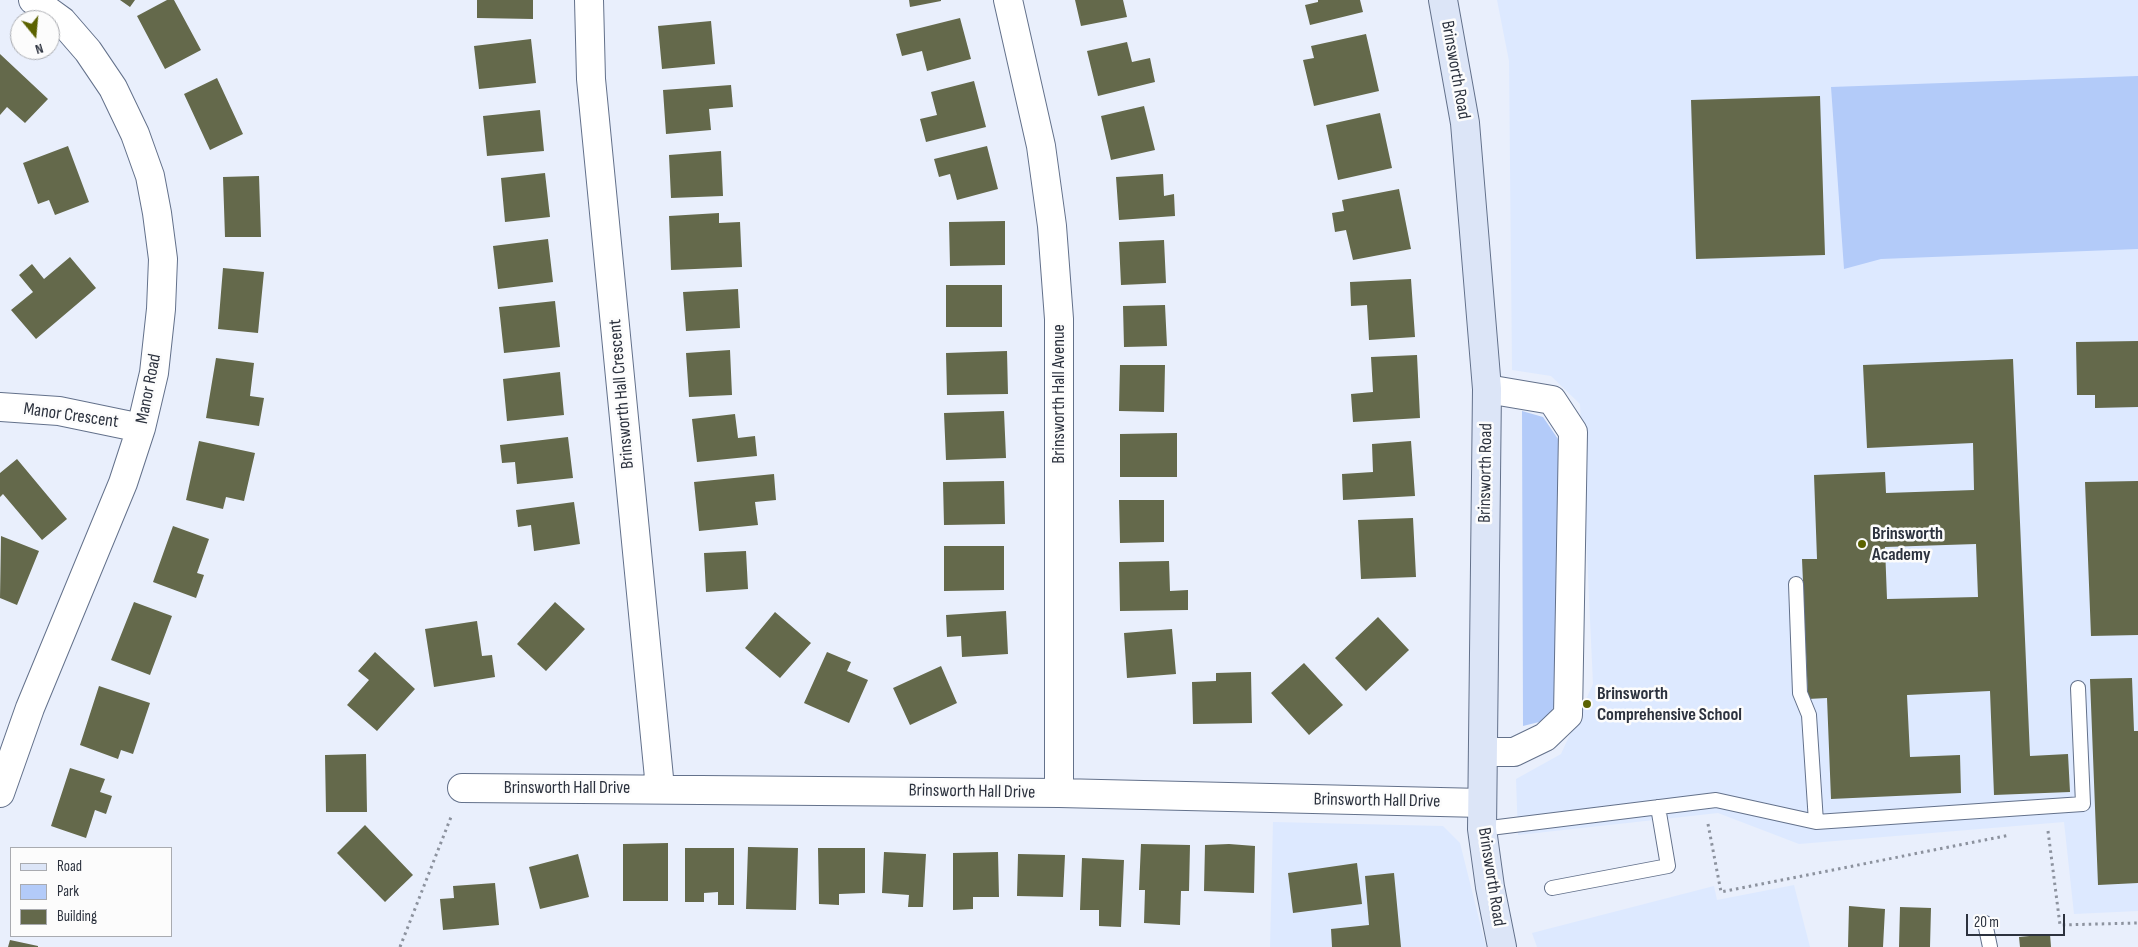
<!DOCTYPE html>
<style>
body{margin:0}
#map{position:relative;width:2138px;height:947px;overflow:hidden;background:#e9effc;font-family:"Sofia Sans Condensed",sans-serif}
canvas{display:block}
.legend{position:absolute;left:10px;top:847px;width:162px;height:90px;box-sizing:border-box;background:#fcfcfc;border:1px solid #a9abb0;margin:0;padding:6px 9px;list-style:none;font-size:15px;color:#2c323e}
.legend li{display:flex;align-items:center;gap:10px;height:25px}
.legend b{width:25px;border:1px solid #a9abb0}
.north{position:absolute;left:10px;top:10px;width:50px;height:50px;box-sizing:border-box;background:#fcfcfc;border:1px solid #a9abb0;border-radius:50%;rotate:163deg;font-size:14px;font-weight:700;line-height:20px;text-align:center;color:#2c323e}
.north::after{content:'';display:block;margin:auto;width:18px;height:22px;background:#5b6200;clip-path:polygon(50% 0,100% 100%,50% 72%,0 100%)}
.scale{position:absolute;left:1966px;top:914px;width:99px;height:22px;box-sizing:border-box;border:2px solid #2c323e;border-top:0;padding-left:6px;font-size:15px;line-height:18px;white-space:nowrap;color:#2c323e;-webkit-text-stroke:4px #fcfcfc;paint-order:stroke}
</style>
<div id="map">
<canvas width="2138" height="947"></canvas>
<ul class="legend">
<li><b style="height:6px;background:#dce5f7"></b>Road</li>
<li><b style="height:14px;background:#b3cbf9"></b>Park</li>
<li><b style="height:14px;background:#64694b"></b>Building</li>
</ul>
<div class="north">N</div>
<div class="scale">20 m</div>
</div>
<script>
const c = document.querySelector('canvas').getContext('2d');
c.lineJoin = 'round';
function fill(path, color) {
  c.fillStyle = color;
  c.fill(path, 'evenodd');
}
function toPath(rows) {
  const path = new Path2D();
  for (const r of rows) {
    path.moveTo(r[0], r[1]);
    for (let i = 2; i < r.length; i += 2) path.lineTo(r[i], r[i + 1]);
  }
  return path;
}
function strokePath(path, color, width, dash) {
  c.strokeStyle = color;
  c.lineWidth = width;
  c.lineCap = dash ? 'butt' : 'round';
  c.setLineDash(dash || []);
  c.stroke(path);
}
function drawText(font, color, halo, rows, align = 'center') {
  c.font = font + ' "Sofia Sans Condensed",sans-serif';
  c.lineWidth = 5;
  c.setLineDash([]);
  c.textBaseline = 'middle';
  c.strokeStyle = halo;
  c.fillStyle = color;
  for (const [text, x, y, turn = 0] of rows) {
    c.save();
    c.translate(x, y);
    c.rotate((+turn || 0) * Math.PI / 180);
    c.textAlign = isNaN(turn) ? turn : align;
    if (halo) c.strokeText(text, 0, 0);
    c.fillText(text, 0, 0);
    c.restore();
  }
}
const built = toPath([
 [1497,0,2138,0,2138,911,2074,914,2064,822,1799,844,1718,813,1518,835,1516,779,1561,754,1593,684,1580,404,1551,376,1512,370,1509,61],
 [1273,822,1443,826,1460,843,1486,947,1270,947],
 [1794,885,1810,947,1537,947,1532,933,1714,886,1717,900]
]);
const green = toPath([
 [2138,76,2138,249,1881,259,1844,269,1831,87],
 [1522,411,1543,417,1558,439,1559,697,1547,720,1523,726]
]);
const building = toPath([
 [120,0,135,0,130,7],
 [167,0,174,0,201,50,165,69,137,16],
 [477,0,533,0,533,19,477,18],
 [909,0,941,0,941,1,910,7],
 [1075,0,1123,0,1127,17,1081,26],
 [1318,0,1360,0,1363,12,1310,25,1305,5,1318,2],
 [960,18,971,59,927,71,922,51,902,56,896,34],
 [711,21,715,64,662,69,658,26],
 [1366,34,1379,91,1314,106,1303,60,1314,58,1311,46],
 [531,39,536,83,479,89,474,46],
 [1127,42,1132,62,1150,58,1155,82,1098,96,1087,51],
 [0,54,48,99,25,123,7,107,0,115],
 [217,78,243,134,210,150,184,94],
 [974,81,986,127,926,142,920,119,937,115,931,92],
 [731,85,733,107,709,109,711,130,666,134,663,90],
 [1820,96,1825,255,1696,259,1691,100],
 [1144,106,1155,150,1111,160,1101,116],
 [540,110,544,151,487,156,483,116],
 [1380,113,1392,168,1338,180,1326,125],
 [68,146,89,202,55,215,49,200,38,204,23,163],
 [987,146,998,189,957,200,950,174,939,177,934,159],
 [721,151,723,196,671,198,669,155],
 [545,173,550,217,505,222,501,178],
 [1163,174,1164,196,1174,194,1175,216,1119,220,1116,177],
 [259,176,261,237,225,237,223,177],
 [1399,189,1411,249,1353,260,1346,230,1335,232,1332,213,1344,211,1342,200],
 [719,213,719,223,740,222,742,267,671,270,669,216],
 [1005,221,1005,265,950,266,949,222],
 [548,239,553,282,498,289,493,246],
 [1164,240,1166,283,1121,285,1119,242],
 [70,257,96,288,36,339,11,310,33,292,19,275,32,264,44,279],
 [223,268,264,272,258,333,218,329],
 [1411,279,1415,337,1369,340,1367,305,1351,306,1350,282],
 [946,285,1002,285,1002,327,946,327],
 [738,289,740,328,686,331,683,292],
 [555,301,560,347,504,353,499,307],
 [1165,305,1167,346,1124,347,1123,306],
 [2138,341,2138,407,2095,408,2095,395,2077,395,2076,342],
 [730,350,732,395,689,397,686,353],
 [1007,351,1008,394,947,395,946,353],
 [1417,355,1420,418,1353,422,1351,394,1373,392,1371,357],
 [216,358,254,363,250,396,264,398,259,426,206,418],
 [2013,359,2030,756,2068,754,2070,792,1994,795,1990,691,1907,695,1910,757,1960,755,1961,793,1831,799,1827,698,1808,699,1802,559,1817,559,1814,475,1885,472,1886,493,1974,490,1973,443,1867,448,1863,365],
 [1976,544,1978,597,1887,599,1885,547],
 [1120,365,1165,365,1164,412,1119,411],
 [560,372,564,415,507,421,503,379],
 [1004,411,1006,458,946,460,944,413],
 [735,414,738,438,755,436,757,456,697,462,692,419],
 [1177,433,1177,477,1120,477,1120,434],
 [568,437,573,478,517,484,515,462,502,463,500,445],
 [199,441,255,453,244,501,226,497,223,509,186,500],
 [1411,441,1415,496,1343,500,1342,474,1373,472,1372,444],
 [17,459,67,519,42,540,3,494,0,497,0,473],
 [774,474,776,500,755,502,758,525,699,531,694,482],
 [1004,481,1005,524,944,525,943,482],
 [2138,481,2138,635,2091,636,2085,482],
 [1119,500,1164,500,1164,542,1120,543],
 [574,502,580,544,534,551,531,525,518,527,516,510],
 [1413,518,1416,577,1361,579,1358,520],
 [173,526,209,539,197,573,204,575,196,598,153,582],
 [1,536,39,551,17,605,0,598],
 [944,546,1004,546,1004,590,944,591],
 [746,551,748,589,706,592,704,553],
 [1169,561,1170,591,1188,590,1188,610,1120,611,1119,562],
 [134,602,172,616,150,675,111,660],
 [555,602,585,629,546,671,517,644],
 [1006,611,1008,654,962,657,961,636,947,637,946,615],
 [775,612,811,643,780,678,745,648],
 [1378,617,1409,650,1366,691,1335,658],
 [477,621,482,656,492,655,495,677,434,687,425,629],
 [1172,629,1176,674,1127,678,1124,633],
 [375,652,415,689,377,731,347,705,369,680,358,671],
 [827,652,851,662,847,671,868,680,849,723,804,703],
 [1304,663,1343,705,1309,735,1271,693],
 [941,666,957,703,910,725,893,688],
 [1251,672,1252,723,1193,724,1192,682,1216,681,1216,673],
 [2132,678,2134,731,2138,731,2138,883,2098,885,2090,679],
 [99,686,150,703,133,754,121,750,118,759,80,745],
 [366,754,367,812,326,812,325,755],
 [70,768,105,779,100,792,112,796,106,814,95,810,86,838,51,826],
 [365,825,413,875,385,902,337,853],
 [668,843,668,901,623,901,623,844],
 [1141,844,1190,845,1189,891,1181,891,1180,925,1144,923,1145,890,1139,890],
 [1229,844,1255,846,1254,893,1204,891,1205,845],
 [748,847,798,848,796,910,746,909],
 [685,848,734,848,734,905,718,905,718,892,704,893,704,902,685,902],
 [818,848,865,848,865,893,839,894,839,905,819,904],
 [884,852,926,854,923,907,908,907,909,895,882,893],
 [998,852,999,897,973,897,973,909,953,910,953,853],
 [578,854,589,897,540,909,529,867],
 [1018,854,1065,855,1063,897,1017,896],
 [1082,858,1124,860,1121,927,1099,926,1099,910,1080,910],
 [1357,863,1362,904,1293,913,1288,873],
 [1394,873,1401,947,1332,947,1331,929,1369,925,1365,876],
 [495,883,499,925,443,930,440,899,454,898,453,886],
 [1849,906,1885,909,1883,947,1848,947],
 [1900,907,1931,908,1930,947,1899,947],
 [2050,934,2051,947,2020,947,2019,937],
 [10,940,38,946,38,947,8,947]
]);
const path = toPath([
 [1708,824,1721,892,2010,835],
 [2048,831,2060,925,2138,923],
 [400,947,451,817]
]);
const lane = toPath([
 [1796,584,1800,693,1809,715,1816,822],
 [1482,829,1716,800,1816,822,2083,804,2078,688],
 [1552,888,1668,866,1658,807],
 [1985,923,1990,947]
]);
const street = toPath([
 [589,0,591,79,660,788],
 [1008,0,1041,146,1052,226,1059,319,1059,793],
 [0,407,59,411,141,428],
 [1483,752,1514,752,1545,737,1568,715,1573,432,1552,400,1487,389],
 [462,788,1059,793,1482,803],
 [0,793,30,708,123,483,141,428,154,373,161,309,163,259,157,213,150,176,135,134,113,88,88,51,62,21,33,0]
]);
const secondary = toPath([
 [1443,0,1465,123,1487,389,1482,829,1490,887,1502,947]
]);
const markers = [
 [1862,544,5,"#5b6200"],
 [1587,704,5,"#5b6200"]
];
const streetNames = [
 ["Brinsworth Road",1455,70,80],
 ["Manor Road",149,389,-79],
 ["Brinsworth Hall Crescent",622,394,-95],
 ["Brinsworth Hall Avenue",1059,394,-90],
 ["Manor Crescent",71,416,8],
 ["Brinsworth Road",1486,473,-89],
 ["Brinsworth Hall Drive",567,788],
 ["Brinsworth Hall Drive",972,792,1],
 ["Brinsworth Hall Drive",1377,801,1],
 ["Brinsworth Road",1491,877,81]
];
const poiNames = [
 ["Brinsworth",1872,534],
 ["Academy",1872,555],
 ["Brinsworth",1597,694],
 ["Comprehensive School",1597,715]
];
fill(built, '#dde9ff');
fill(green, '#b3cbf9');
fill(building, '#64694b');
strokePath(lane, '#63718b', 16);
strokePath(street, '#63718b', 30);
strokePath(secondary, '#63718b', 30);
strokePath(path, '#8c929e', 3, [2.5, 4]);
strokePath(lane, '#fff', 14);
strokePath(street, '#fff', 28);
strokePath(secondary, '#dce5f7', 28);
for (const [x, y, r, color] of markers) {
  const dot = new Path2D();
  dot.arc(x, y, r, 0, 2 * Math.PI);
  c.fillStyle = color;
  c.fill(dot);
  strokePath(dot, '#fcfcfc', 2);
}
drawText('18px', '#2c323e', '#fcfcfc', streetNames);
drawText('bold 18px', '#2c323e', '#fcfcfc', poiNames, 'left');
</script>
